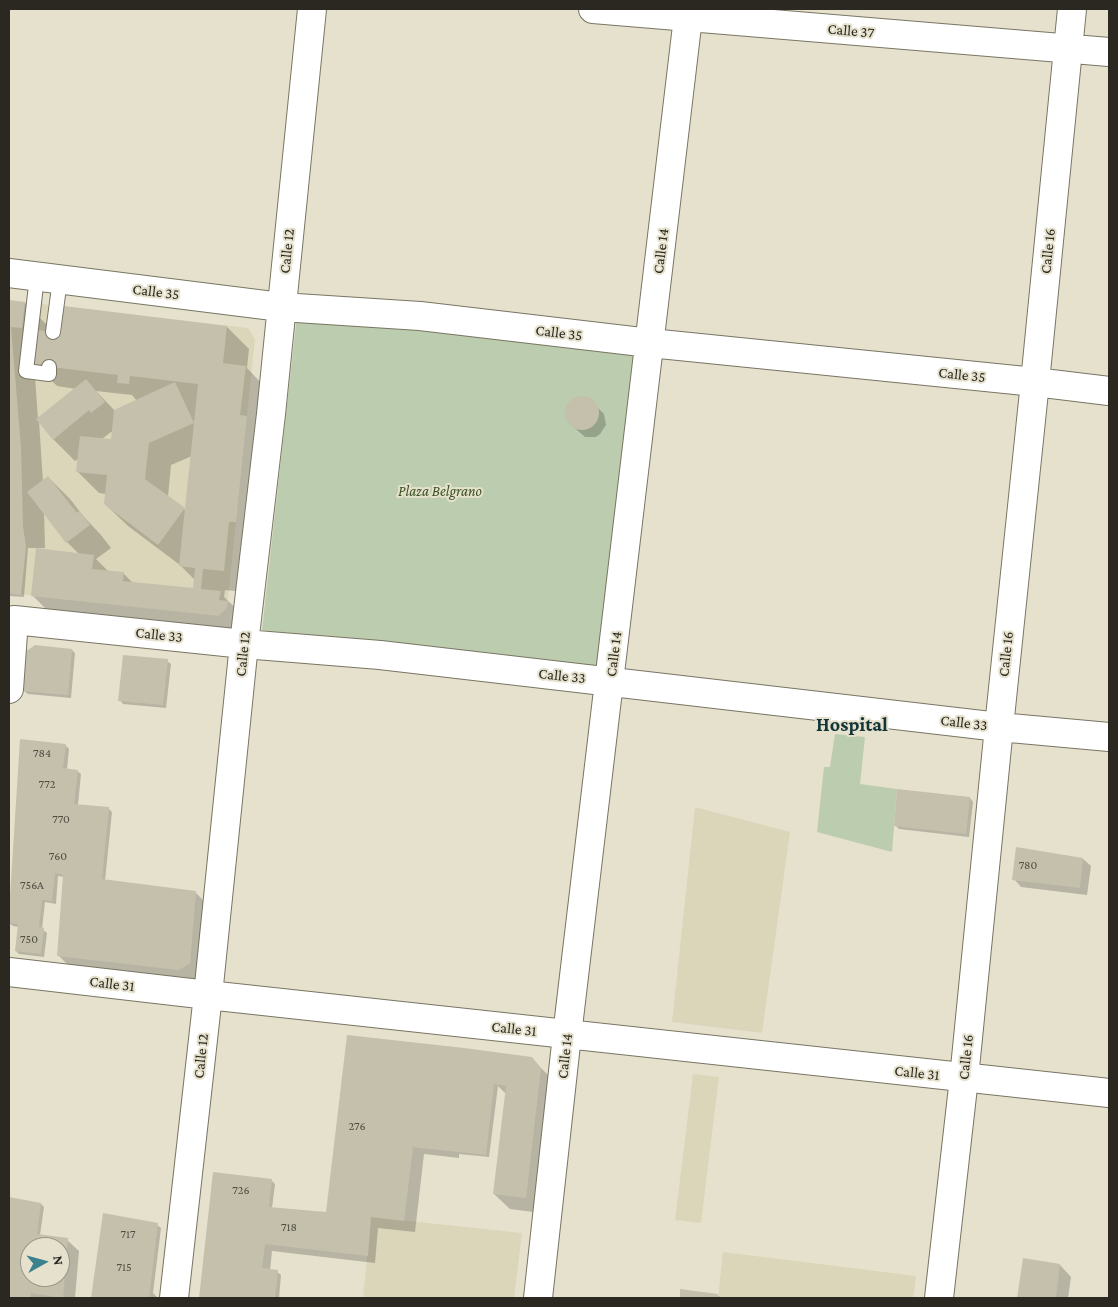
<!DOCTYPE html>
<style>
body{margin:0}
#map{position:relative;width:1118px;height:1307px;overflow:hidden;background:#e5e1cd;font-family:"Crimson Pro",serif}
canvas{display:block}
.frame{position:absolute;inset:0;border:10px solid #2a2820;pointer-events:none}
.north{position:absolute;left:20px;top:1237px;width:50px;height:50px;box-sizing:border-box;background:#e5e1cd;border:1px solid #9a9788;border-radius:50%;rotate:83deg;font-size:14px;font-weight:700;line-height:20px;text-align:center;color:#2a2820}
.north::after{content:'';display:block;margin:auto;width:18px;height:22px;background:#3b828c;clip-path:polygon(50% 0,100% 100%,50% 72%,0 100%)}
</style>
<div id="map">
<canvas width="1118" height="1307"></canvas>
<div class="frame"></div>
<div class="north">N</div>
</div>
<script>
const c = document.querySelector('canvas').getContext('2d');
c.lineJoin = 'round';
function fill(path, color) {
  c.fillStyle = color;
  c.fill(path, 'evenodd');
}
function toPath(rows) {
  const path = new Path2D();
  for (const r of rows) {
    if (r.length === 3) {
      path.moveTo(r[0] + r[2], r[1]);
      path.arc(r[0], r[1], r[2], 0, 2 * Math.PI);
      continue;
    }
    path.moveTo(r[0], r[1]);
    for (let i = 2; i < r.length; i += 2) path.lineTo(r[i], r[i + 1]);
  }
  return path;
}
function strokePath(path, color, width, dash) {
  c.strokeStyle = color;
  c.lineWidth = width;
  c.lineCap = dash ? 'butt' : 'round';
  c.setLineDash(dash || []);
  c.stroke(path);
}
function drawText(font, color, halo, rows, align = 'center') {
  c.font = font + ' "Crimson Pro",serif';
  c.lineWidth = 4;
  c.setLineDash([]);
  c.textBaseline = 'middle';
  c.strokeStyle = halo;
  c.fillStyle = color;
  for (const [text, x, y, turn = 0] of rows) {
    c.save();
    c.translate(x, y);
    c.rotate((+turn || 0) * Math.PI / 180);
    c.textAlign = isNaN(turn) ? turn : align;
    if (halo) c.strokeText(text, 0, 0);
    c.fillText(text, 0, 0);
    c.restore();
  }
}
const built = toPath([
 [9,300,248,328,255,339,227,608,219,616,9,593],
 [695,807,790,832,762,1033,672,1022],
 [693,1074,719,1077,701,1223,675,1220],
 [371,1217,522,1233,514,1298,363,1298],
 [723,1252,916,1276,913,1298,718,1298]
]);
const green = toPath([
 [297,315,638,354,599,668,262,630],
 [835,734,865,737,860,784,897,789,892,852,817,832,824,767,830,767]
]);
const shadow = toPath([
 [9,301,25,303,47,325,46,332,62,334,227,327,249,349,247,368,267,389,246,592,225,590,224,597,242,614,249,630,55,618,32,595,79,554,67,542,44,511,45,548,28,548,24,597,9,596],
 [33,348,37,349,35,364,57,386,76,389,38,419],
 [96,391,132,395,137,401,115,411],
 [39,421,53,439,75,461,78,459,77,471,99,493,106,494,105,504,128,526,180,565,195,580,194,590,133,583,123,573,109,572,96,559,111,548,101,535,84,517,70,499,48,477,43,482],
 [111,432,113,433,112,441,102,439],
 [192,456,186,511,168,497,171,465],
 [578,397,589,399,604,414,606,425,600,434,596,437,585,437,568,422,566,417,567,406,570,402],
 [72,650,75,653,71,698,28,694,24,691],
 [167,661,171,664,166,708,123,704,120,700],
 [65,745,69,749,67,770,77,771,81,774,78,805,108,808,112,812,105,881,196,893,211,908,195,985,74,971,58,955,64,877,58,876,56,904,45,902,42,929,47,933,44,957,19,954,16,951,19,927,13,926,9,923],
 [970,798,973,802,969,837,899,829,896,826],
 [1083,859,1091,866,1087,895,1021,887,1014,879],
 [348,1037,531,1058,547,1074,556,1085,541,1213,510,1209,494,1194,506,1094,498,1086,489,1157,459,1154,459,1158,424,1154,415,1232,378,1228,375,1263,272,1251,270,1271,277,1272,281,1275,279,1298,200,1298,211,1200,272,1181,275,1184,272,1208,329,1214],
 [9,1198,41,1204,44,1207,40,1235,67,1240,79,1251,75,1298,9,1298],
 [30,1247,60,1247,60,1277,30,1277],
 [157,1225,161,1228,153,1293,158,1298,92,1298,94,1280],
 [1024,1260,1060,1265,1071,1277,1068,1298,1019,1298],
 [682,1290,717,1295,721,1298,681,1298]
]);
const building = toPath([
 [9,300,25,302,22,328,11,327,21,447,23,526,26,547,21,595,9,593],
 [64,306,227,326,223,363,246,366,240,415,247,416,236,522,229,522,224,571,203,569,201,589,221,591,219,600,228,601,227,608,219,616,31,596,36,548,94,555,92,569,124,572,123,581,193,588,195,568,179,566,185,508,158,545,104,504,107,475,76,472,80,436,111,439,114,410,175,382,194,423,198,384,130,376,129,384,117,383,118,375,34,365,38,330,61,333],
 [194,423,185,508,145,479,149,443],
 [86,379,105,402,91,413,89,410,53,440,36,419],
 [582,413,17],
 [48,476,77,513,79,511,90,525,66,543,27,492],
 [35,645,72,649,68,695,23,691,25,652],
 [123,655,168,659,163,705,118,701],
 [20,739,66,744,63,768,78,770,74,804,109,807,102,879,196,891,190,963,179,970,57,956,63,875,55,873,52,901,42,900,39,927,44,928,41,954,15,951,18,924,9,923,9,912],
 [897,789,970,797,966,834,894,826],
 [1016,847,1083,858,1080,888,1012,880],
 [347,1035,464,1048,532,1057,541,1068,526,1198,493,1194,506,1086,494,1084,486,1155,413,1147,404,1221,371,1217,368,1256,265,1244,262,1268,278,1270,275,1298,199,1298,213,1172,272,1179,269,1207,326,1212],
 [9,1197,41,1203,37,1234,68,1238,63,1298,31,1293,30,1298,9,1298],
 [30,1247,60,1247,60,1277,30,1277],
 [103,1213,158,1223,149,1298,91,1298],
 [1023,1258,1060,1264,1056,1298,1017,1298],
 [680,1289,718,1294,718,1298,680,1298]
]);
const service = toPath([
 [37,277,26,371,49,374,49,367],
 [53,332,60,280]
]);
const minor = toPath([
 [593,9,1109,52],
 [9,273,281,307,420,316,650,343,1035,382,1109,391],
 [9,689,14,620,244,644,380,655,999,727,1109,737],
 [9,972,208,995,1109,1093],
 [174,1298,208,995,244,644,271,414,312,9],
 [538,1298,567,1035,689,9],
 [939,1298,964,1078,999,727,1035,382,1072,9]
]);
const numberNames = [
 ["784",42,753],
 ["772",47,784],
 ["770",61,819],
 ["760",58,856],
 ["780",1028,865],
 ["756A",32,885],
 ["750",29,939],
 ["276",357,1126],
 ["726",241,1190],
 ["718",289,1227],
 ["717",128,1234],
 ["715",124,1267]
];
const streetNames = [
 ["Calle 37",851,31,5],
 ["Calle 12",287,251,-84],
 ["Calle 14",661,251,-83],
 ["Calle 16",1048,251,-84],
 ["Calle 35",156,292,7],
 ["Calle 35",559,333,7],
 ["Calle 35",962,375,6],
 ["Calle 33",159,635,6],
 ["Calle 12",243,654,-84],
 ["Calle 14",614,654,-83],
 ["Calle 16",1006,654,-84],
 ["Calle 33",562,676,6],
 ["Calle 33",964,723,7],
 ["Calle 31",112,984,7],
 ["Calle 31",514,1029,6],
 ["Calle 12",201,1056,-84],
 ["Calle 14",565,1056,-84],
 ["Calle 16",966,1057,-84],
 ["Calle 31",917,1073,6]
];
const parkNames = [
 ["Plaza Belgrano",440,491]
];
const districtNames = [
 ["Hospital",852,725]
];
fill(built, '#dbd6ba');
fill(green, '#bcccae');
fill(shadow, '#0003');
fill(building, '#c4c0ac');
strokePath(service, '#797563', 16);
strokePath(minor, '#797563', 30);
strokePath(service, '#fff', 14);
strokePath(minor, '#fff', 28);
drawText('12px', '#504e43', null, numberNames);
drawText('15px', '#2a2820', '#e5e1cd', streetNames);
drawText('italic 15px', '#395121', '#e5e1cd', parkNames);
drawText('bold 20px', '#123539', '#e5e1cd', districtNames);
</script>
